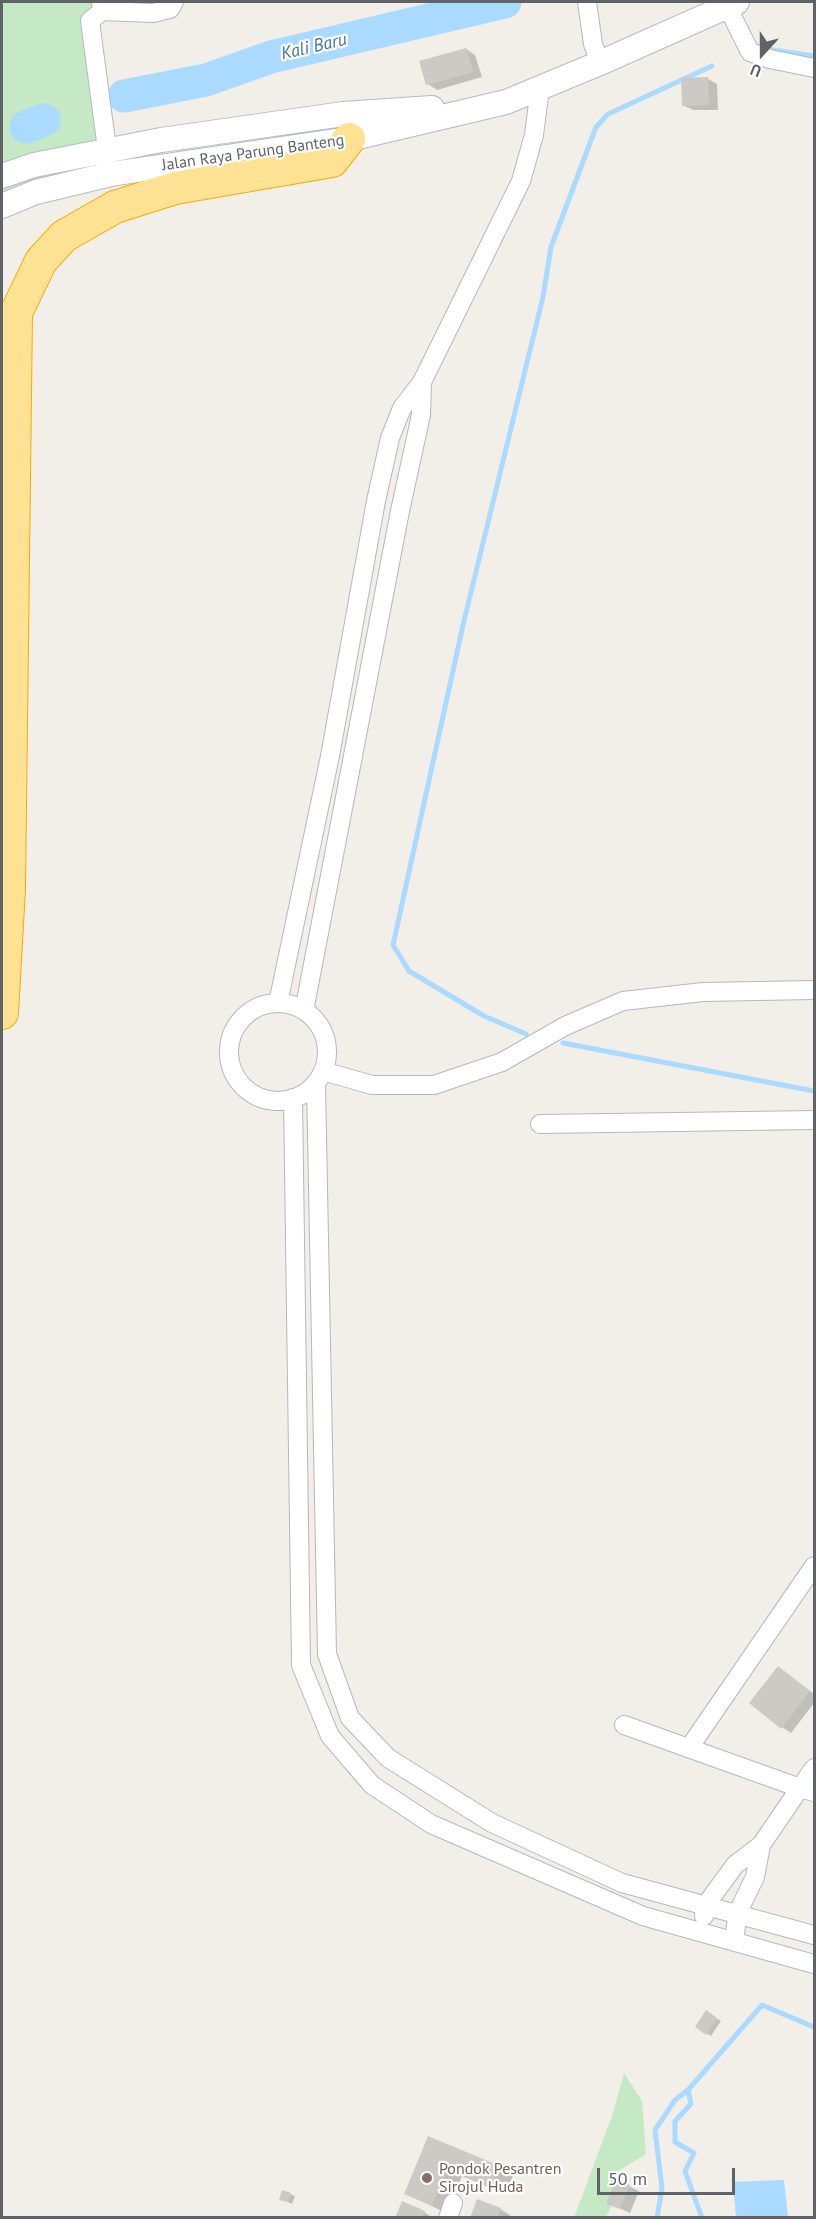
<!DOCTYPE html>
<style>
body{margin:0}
#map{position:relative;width:816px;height:2219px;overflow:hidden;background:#f1efe8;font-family:"PT Sans",sans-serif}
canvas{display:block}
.frame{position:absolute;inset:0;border:3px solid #5f6368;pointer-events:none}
.north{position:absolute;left:732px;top:24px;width:60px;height:60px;-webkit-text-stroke:4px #fff;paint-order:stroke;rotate:201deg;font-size:16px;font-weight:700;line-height:24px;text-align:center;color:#5f6368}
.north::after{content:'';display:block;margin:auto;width:21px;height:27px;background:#5f6368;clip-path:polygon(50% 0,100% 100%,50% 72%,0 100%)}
.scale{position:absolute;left:597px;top:2168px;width:138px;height:27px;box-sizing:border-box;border:3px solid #5f6368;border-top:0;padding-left:8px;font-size:18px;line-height:21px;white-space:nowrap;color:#5f6368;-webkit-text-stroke:4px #fff;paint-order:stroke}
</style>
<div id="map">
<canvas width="816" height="2219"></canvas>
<div class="frame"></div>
<div class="north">U</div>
<div class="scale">50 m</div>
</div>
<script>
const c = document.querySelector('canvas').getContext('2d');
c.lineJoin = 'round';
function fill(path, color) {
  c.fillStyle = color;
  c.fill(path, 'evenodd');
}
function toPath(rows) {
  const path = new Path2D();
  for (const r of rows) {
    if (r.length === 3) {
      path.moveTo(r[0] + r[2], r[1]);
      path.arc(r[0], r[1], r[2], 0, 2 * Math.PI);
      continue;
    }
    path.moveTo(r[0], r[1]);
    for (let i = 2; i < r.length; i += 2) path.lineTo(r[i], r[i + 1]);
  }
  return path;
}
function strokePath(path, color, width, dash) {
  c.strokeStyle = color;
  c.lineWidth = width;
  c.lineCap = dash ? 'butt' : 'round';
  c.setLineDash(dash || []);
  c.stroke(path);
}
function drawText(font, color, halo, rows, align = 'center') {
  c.font = font + ' "PT Sans",sans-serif';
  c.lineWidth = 4.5;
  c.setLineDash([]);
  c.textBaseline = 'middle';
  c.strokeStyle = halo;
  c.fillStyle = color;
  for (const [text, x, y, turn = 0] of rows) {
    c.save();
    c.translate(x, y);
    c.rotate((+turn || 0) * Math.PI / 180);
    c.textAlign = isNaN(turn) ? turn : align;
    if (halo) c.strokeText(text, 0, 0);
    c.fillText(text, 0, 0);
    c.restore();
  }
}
const green = toPath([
 [2,2,101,2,90,22,111,174,2,206],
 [624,2073,642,2101,646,2154,612,2175,612,2205,606,2217,574,2218,613,2113]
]);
const water = toPath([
 [784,2180,788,2217,736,2217,733,2182]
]);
const shadow = toPath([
 [118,2,139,2,139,3,122,4],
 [466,49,475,55,482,77,437,90,428,84],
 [708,79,717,84,718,110,693,110,683,105],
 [779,1668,814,1694,814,1703,791,1733,782,1727],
 [706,2012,721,2021,711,2036,697,2027],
 [429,2138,513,2176,505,2194,462,2176,446,2213,405,2193],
 [629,2186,639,2191,630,2213,608,2203],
 [290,2194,295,2196,292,2204,281,2199],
 [478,2201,500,2209,510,2215,509,2218,471,2218],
 [424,2212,433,2218,397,2218]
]);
const stream = toPath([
 [766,49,814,56],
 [526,1034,484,1016,409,971,393,945,463,625,543,297,551,247,596,127,608,114,712,66],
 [563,1043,814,1091],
 [688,2090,691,2104,675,2121,675,2142,694,2153,685,2171,702,2218],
 [657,2218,662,2188,655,2130,675,2100,688,2090,762,2005,814,2027]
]);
const river = toPath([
 [124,96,206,80,271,57,505,2],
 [26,127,44,120]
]);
const building = toPath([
 [466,48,473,72,426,85,419,61],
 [708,77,709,105,682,106,681,78],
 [778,1666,810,1691,781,1729,749,1703],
 [706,2010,717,2018,706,2035,695,2027],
 [428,2136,500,2166,491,2187,447,2169,432,2206,404,2194],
 [616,2179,630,2185,620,2209,606,2204],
 [282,2190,291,2193,288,2202,279,2200],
 [477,2199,501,2208,497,2218,470,2218],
 [402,2201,425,2211,422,2218,395,2218]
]);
const street = toPath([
 [101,2,102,11,90,21,107,149],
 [587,2,593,44,600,63],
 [727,6,750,52,770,59,814,68],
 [102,11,153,13,170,9,174,2],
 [278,1003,330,756,376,501,390,438,402,408,422,382,521,181,534,135,540,88],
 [278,1052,49],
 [304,1011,400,511,421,415,422,382],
 [323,1071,372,1085,434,1085,502,1062,565,1026,623,1001,703,992,814,990],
 [316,1083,327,1654,350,1718,388,1758,492,1823,622,1883,814,1935],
 [293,1098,301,1665,330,1736,372,1785,431,1824,643,1916,814,1964],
 [540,1124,814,1120],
 [624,1725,800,1788,814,1768],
 [689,1748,814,1566],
 [704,1916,705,1906,735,1865,761,1845,800,1788,814,1792],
 [734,1940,738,1912,755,1877,761,1845],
 [448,2218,453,2203]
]);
const secondary = toPath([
 [2,176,34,165,161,140,343,114,432,108],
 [2,206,36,192,111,174,349,139,506,102,600,63,737,2]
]);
const highway = toPath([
 [2,1013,9,889,16,313,41,261,64,236,115,207,175,188,332,161,349,139]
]);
const markers = [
 [427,2178,6,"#8d6e63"]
];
const streetNames = [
 ["Jalan Raya Parung Banteng",253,153,-8]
];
const educationNames = [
 ["Pondok Pesantren",439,2169],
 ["Sirojul Huda",439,2187]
];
const waterNames = [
 ["Kali Baru",314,47,-13]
];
fill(green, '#c5e8c5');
fill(water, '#aadaff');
fill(shadow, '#0003');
strokePath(stream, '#aadaff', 5);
strokePath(river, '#aadaff', 33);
fill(building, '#cccac5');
strokePath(street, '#b5b8bc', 20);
strokePath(secondary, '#b6babf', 26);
strokePath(highway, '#f9ab00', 34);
strokePath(street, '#fff', 18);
strokePath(secondary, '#fff', 24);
strokePath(highway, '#fde293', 32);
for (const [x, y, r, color] of markers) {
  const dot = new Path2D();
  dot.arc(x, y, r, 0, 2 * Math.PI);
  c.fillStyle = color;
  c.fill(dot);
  strokePath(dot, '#fff', 2);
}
drawText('16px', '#5f6368', '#fff', streetNames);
drawText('16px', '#785e54', '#fff', educationNames, 'left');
drawText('italic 18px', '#4174aa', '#fff', waterNames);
</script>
